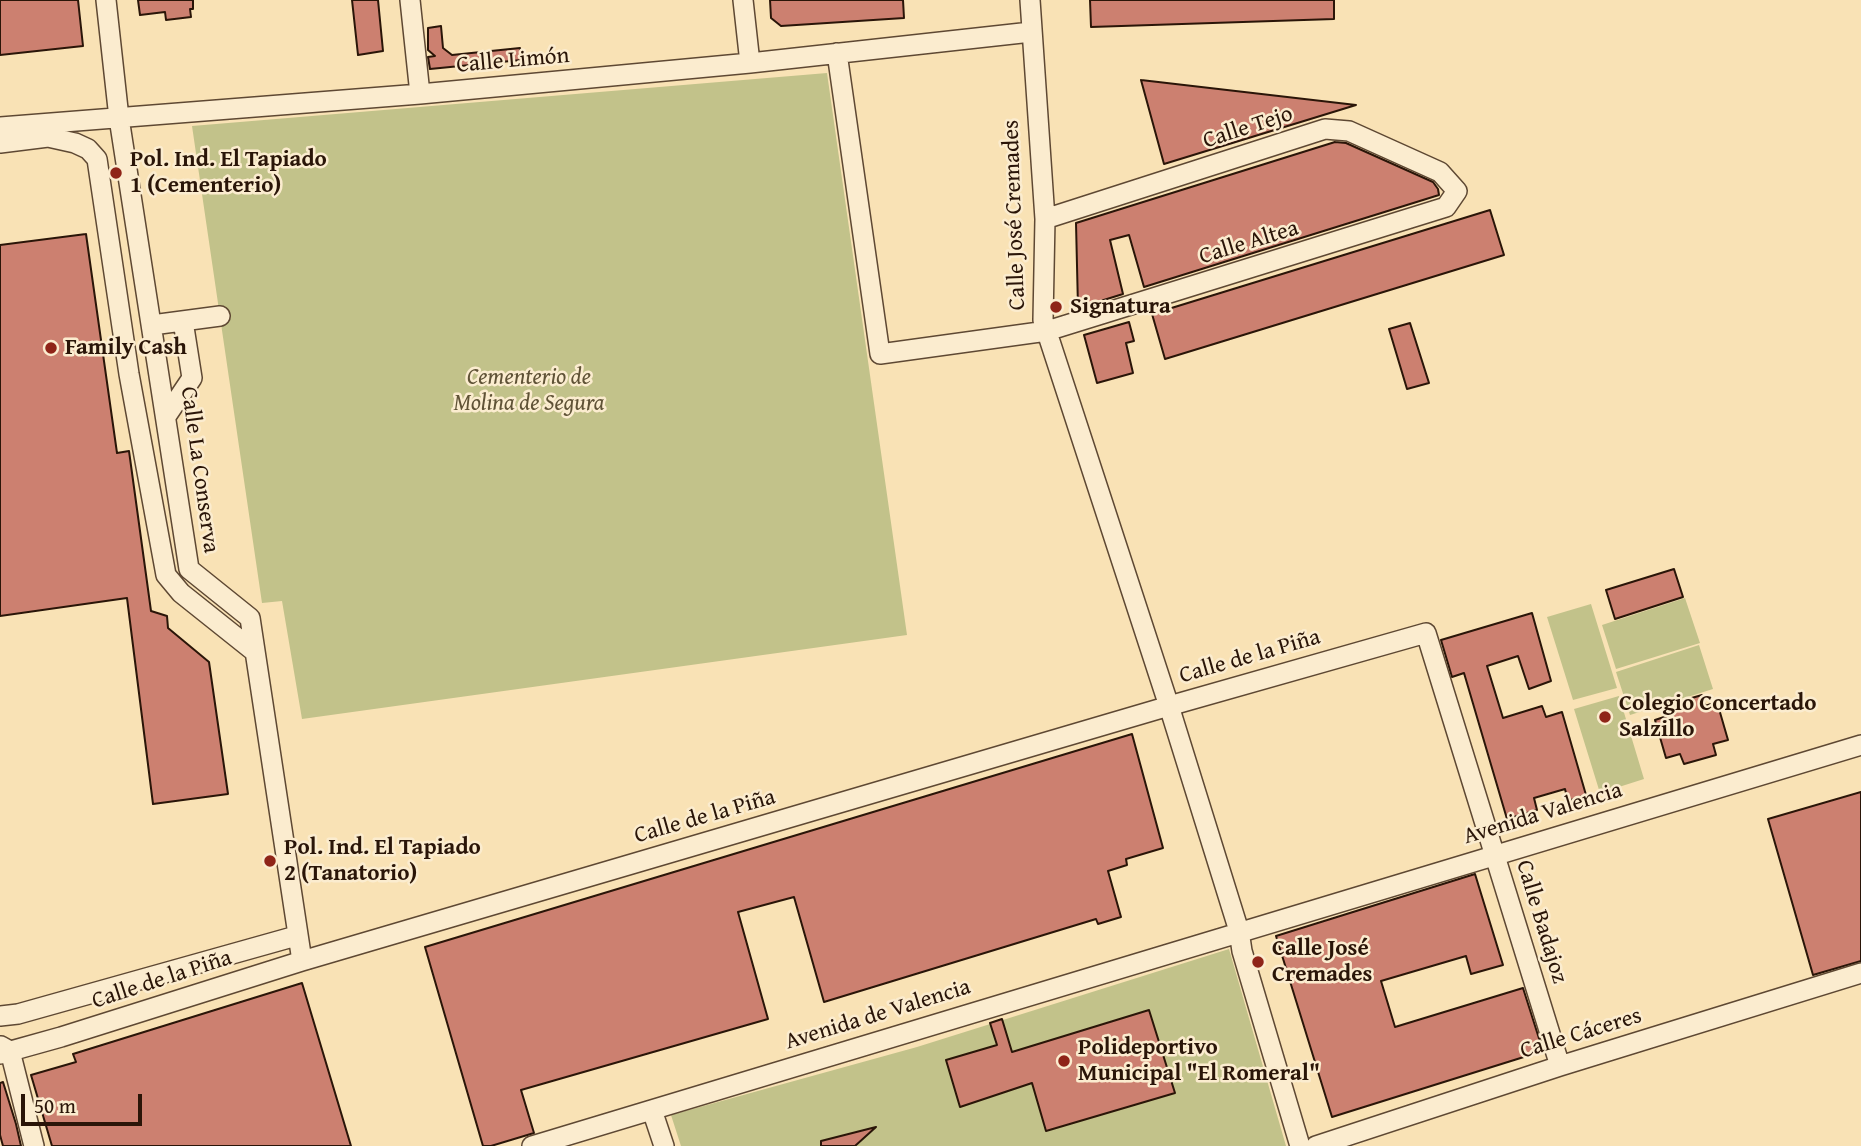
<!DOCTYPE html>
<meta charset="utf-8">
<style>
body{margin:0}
#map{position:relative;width:1861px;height:1146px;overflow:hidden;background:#f9e2b5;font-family:"Gentium Book Plus",serif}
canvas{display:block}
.scale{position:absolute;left:21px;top:1094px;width:121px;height:32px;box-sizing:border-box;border:4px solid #2a1508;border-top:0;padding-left:9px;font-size:21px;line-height:24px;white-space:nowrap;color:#2a1508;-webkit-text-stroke:5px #fbeccf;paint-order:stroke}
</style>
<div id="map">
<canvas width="1861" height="1146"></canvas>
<div class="scale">50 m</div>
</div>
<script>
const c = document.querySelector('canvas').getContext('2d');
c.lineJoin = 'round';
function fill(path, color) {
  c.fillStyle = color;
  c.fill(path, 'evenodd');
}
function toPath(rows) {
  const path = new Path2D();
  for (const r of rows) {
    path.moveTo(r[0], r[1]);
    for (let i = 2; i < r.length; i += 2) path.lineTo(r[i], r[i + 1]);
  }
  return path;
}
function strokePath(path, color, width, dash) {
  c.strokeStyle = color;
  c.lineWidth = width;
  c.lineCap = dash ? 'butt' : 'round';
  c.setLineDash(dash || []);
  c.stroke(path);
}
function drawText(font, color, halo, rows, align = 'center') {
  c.font = font + ' "Gentium Book Plus",serif';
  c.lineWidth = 5;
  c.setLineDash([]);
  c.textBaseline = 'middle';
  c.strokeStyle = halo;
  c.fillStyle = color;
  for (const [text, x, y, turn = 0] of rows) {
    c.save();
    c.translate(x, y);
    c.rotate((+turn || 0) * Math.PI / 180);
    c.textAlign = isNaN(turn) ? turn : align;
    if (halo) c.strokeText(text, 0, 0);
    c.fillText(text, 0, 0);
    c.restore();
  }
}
const green = toPath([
 [827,73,907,635,302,719,282,601,262,603,192,126],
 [1685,598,1700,643,1616,669,1602,625],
 [1591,604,1617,688,1573,700,1547,617],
 [1699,645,1713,689,1630,715,1616,672],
 [1619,696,1644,779,1600,793,1574,709],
 [1229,949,1286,1146,681,1146,671,1115,917,1047]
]);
const building = toPath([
 [0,0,78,0,83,46,0,55,0,0],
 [138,0,193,0,193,9,190,9,191,17,166,20,165,12,140,15,138,0],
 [352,0,378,0,383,51,358,55,352,0],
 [770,0,903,0,904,18,781,26,771,18,770,0],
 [1090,0,1334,0,1334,19,1091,27,1090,0],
 [441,26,443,48,452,55,520,48,521,60,430,69,428,57,435,56,428,50,428,28,441,26],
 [1141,80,1356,105,1164,164,1141,80],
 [1335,142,1346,143,1433,182,1438,189,1439,195,1144,287,1129,235,1110,240,1123,294,1078,308,1076,223,1335,142],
 [1490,210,1504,255,1165,359,1152,314,1490,210],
 [86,234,117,453,129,451,151,611,167,616,168,628,209,662,228,794,153,804,127,598,0,616,0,245,86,234],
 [1129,322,1134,341,1126,343,1133,373,1097,383,1084,335,1129,322],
 [1410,323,1429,383,1407,389,1389,329,1410,323],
 [1674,569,1683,597,1615,619,1606,590,1674,569],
 [1532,613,1551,681,1529,689,1518,656,1487,666,1503,718,1542,706,1546,717,1562,712,1586,795,1568,801,1565,789,1534,798,1537,810,1507,819,1464,673,1452,677,1441,640,1532,613],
 [1702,695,1705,706,1717,702,1728,740,1713,744,1716,755,1684,764,1680,754,1666,758,1655,720,1667,716,1664,706,1702,695],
 [1132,734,1163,848,1126,859,1127,865,1108,871,1121,917,1098,924,1096,919,824,1002,794,897,738,912,768,1019,521,1090,534,1133,491,1146,483,1146,425,947,1132,734],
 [1861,792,1861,961,1813,975,1768,819,1861,792],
 [1475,874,1503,965,1471,974,1466,956,1381,981,1395,1027,1523,988,1543,1051,1332,1117,1276,936,1475,874],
 [302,983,351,1146,52,1146,31,1075,76,1062,73,1054,302,983],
 [1149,1010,1175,1093,1046,1131,1032,1083,960,1107,946,1060,997,1045,990,1023,1002,1019,1012,1052,1149,1010],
 [3,1082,16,1124,21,1146,3,1146,0,1135,0,1083,3,1082],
 [876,1127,855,1146,821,1146,821,1141,876,1127]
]);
const minor = toPath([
 [106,0,119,118,189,569,250,618,302,961],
 [410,0,420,94],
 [743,0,750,63],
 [1030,0,1045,219,1043,320,1169,706,1239,931,1242,951,1300,1146],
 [837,53,880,354,1047,331,1446,207,1457,191,1440,172,1349,131,1325,129,1045,219],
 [0,127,420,94,750,63,1031,32],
 [0,143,48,137,75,143,88,149,97,159,129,374,166,575,181,593,255,652],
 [152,325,220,316],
 [167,415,192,378,183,321],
 [0,1016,18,1014,296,936],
 [1,1046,10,1051,34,1146],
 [0,1054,61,1037,302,961,1169,706,1426,633,1560,1066],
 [652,1110,664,1146],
 [532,1146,1861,745],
 [1316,1146,1560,1066,1861,973]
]);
const markers = [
 [116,173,7,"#8f2418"],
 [1056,307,7,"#8f2418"],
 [51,348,7,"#8f2418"],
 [1605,717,7,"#8f2418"],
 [270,861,7,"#8f2418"],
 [1258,962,7,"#8f2418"],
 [1064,1061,7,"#8f2418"]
];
const streetNames = [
 ["Calle Limón",513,61,-5],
 ["Calle Tejo",1248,128,-18],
 ["Calle José Cremades",1015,215,-92],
 ["Calle Altea",1249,243,-17],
 ["Calle La Conserva",199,470,82],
 ["Calle de la Piña",1250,657,-16],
 ["Avenida Valencia",1543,814,-17],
 ["Calle de la Piña",705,817,-16],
 ["Calle Badajoz",1541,922,73],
 ["Calle de la Piña",162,980,-18],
 ["Avenida de Valencia",878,1015,-17],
 ["Calle Cáceres",1581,1034,-17]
];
const poiNames = [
 ["Pol. Ind. El Tapiado",130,160],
 ["1 (Cementerio)",130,186],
 ["Signatura",1070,307],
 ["Family Cash",65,348],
 ["Colegio Concertado",1619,704],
 ["Salzillo",1619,730],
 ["Pol. Ind. El Tapiado",284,848],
 ["2 (Tanatorio)",284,874],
 ["Calle José",1272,949],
 ["Cremades",1272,975],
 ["Polideportivo",1078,1048],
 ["Municipal \"El Romeral\"",1078,1074]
];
const parkNames = [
 ["Cementerio de",529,378],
 ["Molina de Segura",529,404]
];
fill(green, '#c2c28a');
fill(building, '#cc8070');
strokePath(building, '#2a1508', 2);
strokePath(minor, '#5e4833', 22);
strokePath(minor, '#fbeccf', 19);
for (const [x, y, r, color] of markers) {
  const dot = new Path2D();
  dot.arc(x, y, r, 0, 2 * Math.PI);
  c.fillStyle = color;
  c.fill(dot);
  strokePath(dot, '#fbeccf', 2.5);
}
drawText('23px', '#2a1508', '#fbeccf', streetNames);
drawText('bold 23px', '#2a1508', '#fbeccf', poiNames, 'left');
drawText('italic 23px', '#5f5236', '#fbeccf', parkNames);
</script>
